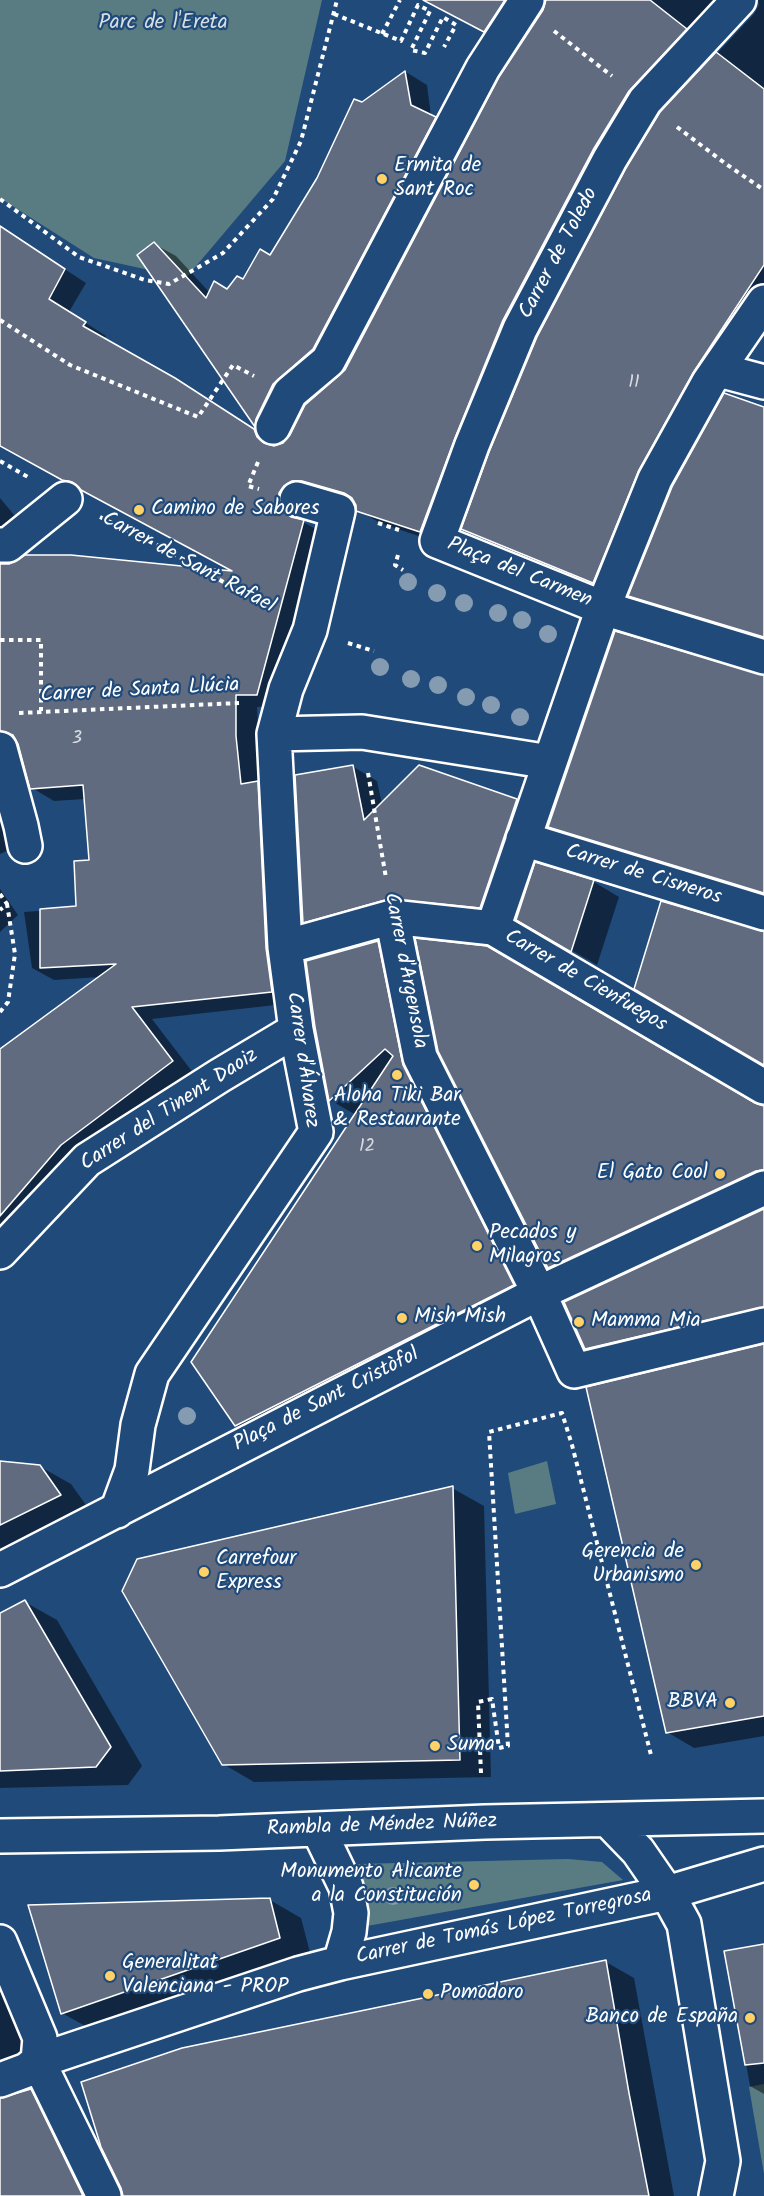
<!DOCTYPE html>
<meta charset="utf-8">
<style>
body{margin:0}
canvas{display:block;background:#1f4a7a}
</style>
<canvas width="764" height="2196"></canvas>
<script>
const c = document.querySelector('canvas').getContext('2d');
c.lineJoin = 'round';
function fill(path, color) {
  c.fillStyle = color;
  c.fill(path, 'evenodd');
}
function toPath(rows) {
  const path = new Path2D();
  for (const r of rows) {
    path.moveTo(r[0], r[1]);
    for (let i = 2; i < r.length; i += 2) path.lineTo(r[i], r[i + 1]);
  }
  return path;
}
function strokePath(path, color, width, dash) {
  c.strokeStyle = color;
  c.lineWidth = width;
  c.lineCap = dash ? 'butt' : 'round';
  c.setLineDash(dash || []);
  c.stroke(path);
}
function drawText(font, color, halo, rows, align = 'center') {
  c.font = font + ' Kalam,sans-serif';
  c.lineWidth = 4.5;
  c.setLineDash([]);
  c.textBaseline = 'middle';
  c.strokeStyle = halo;
  c.fillStyle = color;
  for (const [text, x, y, turn = 0] of rows) {
    c.save();
    c.translate(x, y);
    c.rotate((+turn || 0) * Math.PI / 180);
    c.textAlign = isNaN(turn) ? turn : align;
    if (halo) c.strokeText(text, 0, 0);
    c.fillText(text, 0, 0);
    c.restore();
  }
}
const green = toPath([
 [0,0,322,0,285,161,186,278,94,258,0,198],
 [547,1461,556,1504,515,1514,508,1473],
 [568,1859,602,1862,623,1880,367,1926,358,1864],
 [764,2084,764,2174,749,2087]
]);
const shadow = toPath([
 [447,0,535,0,506,43,464,20],
 [547,0,746,0,653,100,524,334,442,544,380,523,358,510,355,501,325,493,300,516,303,522,325,534,279,706,257,707,261,785,293,1003,152,1019,194,1074,0,1254,0,1051,100,977,54,980,32,968,24,912,78,908,90,862,85,799,54,801,32,788,19,742,9,747,24,843,0,854,0,564,237,573,0,446,0,227,86,283,69,312,106,336,104,339,197,393,276,443,277,446,284,444,346,371,544,10],
 [758,0,764,0,764,310,714,385,615,595,485,540,463,528,661,113,754,14,759,5],
 [406,72,427,85,431,116,434,117,308,355,311,356,437,119,457,130,276,437,256,426,139,256,154,244,176,256,210,293,228,291,243,281,271,257,362,104],
 [764,409,764,643,657,611,630,595],
 [0,498,20,522,0,551],
 [764,677,764,899,576,842,549,826],
 [352,766,377,781,382,804,419,767,517,801,542,815,505,921,329,936,304,922],
 [536,864,594,882,619,897,597,965,518,919],
 [0,889,18,915,0,932],
 [377,942,404,957,429,1082,539,1300,263,1440,236,1425,356,1115,330,1100,316,1027],
 [755,1105,764,1107,764,1195,576,1283,549,1267],
 [764,1210,764,1328,613,1364,586,1348],
 [764,1408,764,1736,694,1748,667,1732],
 [0,1462,39,1466,71,1484,91,1512,0,1557],
 [452,1488,484,1506,491,1777,254,1782,223,1764],
 [25,1602,57,1620,142,1766,128,1785,0,1788,0,1615],
 [270,1900,301,1918,311,1956,94,2031,62,2013],
 [764,1945,764,2094,750,2086,726,1952],
 [606,1962,634,1978,674,2196,124,2196],
 [0,1974,36,2049,0,2061],
 [31,2090,59,2107,103,2196,0,2196,0,2100]
]);
const building = toPath([
 [423,0,505,0,484,32,423,0],
 [546,0,650,0,687,29,629,91,593,150,503,320,455,438,420,532,356,511,356,505,352,498,344,493,302,481,292,481,284,486,279,493,279,503,283,511,291,517,304,520,257,695,236,695,236,736,241,784,258,781,266,948,272,992,132,1007,173,1061,61,1145,0,1216,0,1049,116,964,40,968,40,909,76,906,74,861,89,860,83,785,30,789,18,744,13,735,0,731,0,564,9,564,25,555,71,555,232,571,81,490,72,482,62,480,0,446,0,226,65,269,49,299,86,322,83,326,175,378,254,429,257,437,264,443,274,446,283,443,290,435,305,405,345,370,499,77,543,10,546,0],
 [716,52,764,89,764,265,693,373,639,470,593,583,461,529,489,452,537,337,626,168,660,112,716,52],
 [405,71,411,105,436,117,313,349,273,384,256,419,255,427,137,255,154,242,206,298,214,281,227,289,237,276,243,279,260,249,270,255,317,178,354,99,362,102,405,71],
 [724,393,764,407,764,637,628,596,672,487,724,393],
 [615,631,764,675,764,893,548,827,615,631],
 [353,765,364,820,419,765,517,799,480,908,389,899,303,923,295,775,353,765],
 [535,862,594,880,571,952,516,920,535,862],
 [661,901,764,931,764,1065,634,989,661,901],
 [415,938,487,946,755,1103,764,1106,764,1170,756,1171,548,1268,438,1051,415,938],
 [378,941,403,1065,514,1285,235,1426,191,1362,393,1056,385,1049,329,1101,315,1027,306,961,378,941],
 [764,1209,764,1307,585,1349,564,1302,764,1209],
 [764,1344,764,1716,666,1733,586,1387,764,1344],
 [0,1461,40,1465,61,1495,0,1525,0,1461],
 [453,1486,460,1760,222,1765,122,1591,137,1559,453,1486],
 [25,1600,111,1747,96,1767,0,1771,0,1613,25,1600],
 [270,1898,280,1938,61,2014,28,1905,270,1898],
 [764,1944,764,2063,745,2065,724,1951,764,1944],
 [606,1960,629,2093,649,2196,123,2196,121,2188,101,2147,81,2082,182,2048,606,1960],
 [31,2089,83,2196,0,2196,0,2098,31,2089]
]);
const path = toPath([
 [334,14,401,41,418,5,430,11,411,50,425,53,443,17,456,25,444,47],
 [554,31,612,76],
 [382,34,400,0],
 [677,127,726,164,764,190],
 [0,199,79,257,145,280,169,284,223,253,273,199,301,141,337,0],
 [0,320,70,365,198,417,233,365,254,376],
 [0,461,28,477],
 [258,462,248,486,259,489],
 [100,517,165,549,273,610],
 [378,523,399,530],
 [398,555,395,565,403,570],
 [0,640,41,640,41,711],
 [348,643,374,651],
 [19,713,239,703],
 [368,773,386,878],
 [0,894,7,904,0,910],
 [0,1012,8,1002,15,954,7,904],
 [481,1773,478,1702,492,1699,499,1748,508,1746,489,1432,562,1413,572,1445,651,1755]
]);
const minor = toPath([
 [739,0,645,101,610,159,520,329,472,445,437,541,603,608,764,657],
 [719,370,764,382],
 [273,427,290,393,328,361,483,68,527,0],
 [0,545,8,545,65,499],
 [274,734,362,732,550,762],
 [0,749,21,826,25,846],
 [523,839,764,913],
 [392,917,420,1057,539,1293,574,1371,764,1325],
 [493,928,603,608,655,479,709,382,764,302],
 [285,947,392,917,493,928,764,1087],
 [0,1252,87,1160,219,1076,296,1030],
 [117,1511,132,1470,138,1425,152,1374,316,1132,296,1030,285,947,274,734,286,689,310,630,338,511,297,499],
 [0,1570,539,1293,764,1188],
 [609,1821,638,1851,667,1893,684,1924,723,2161,716,2196],
 [318,1829,346,1887,351,1913,349,1932,340,1963],
 [0,1836,219,1833,485,1822,764,1816],
 [0,1942,40,2038,38,2061,104,2196],
 [0,2080,27,2070,38,2061,298,1974,340,1963,667,1893,764,1864]
]);
const trees = [
 [408,582],
 [437,593],
 [464,603],
 [498,613],
 [522,620],
 [548,634],
 [380,667],
 [411,679],
 [438,685],
 [466,697],
 [491,705],
 [520,717],
 [187,1416],
 [393,1896]
];
const markers = [
 [382,179,6,"#ffd166"],
 [139,510,6,"#ffd166"],
 [397,1075,6,"#ffd166"],
 [720,1174,6,"#ffd166"],
 [477,1246,6,"#ffd166"],
 [402,1318,6,"#ffd166"],
 [579,1322,6,"#ffd166"],
 [696,1565,6,"#ffd166"],
 [204,1572,6,"#ffd166"],
 [730,1703,6,"#ffd166"],
 [435,1746,6,"#ffd166"],
 [474,1885,6,"#ffd166"],
 [110,1976,6,"#ffd166"],
 [428,1994,6,"#ffd166"],
 [750,2018,6,"#ffd166"]
];
const numberNames = [
 ["11",634,384],
 ["3",77,740],
 ["12",367,1148]
];
const parkNames = [
 ["Parc de l'Ereta",163,24]
];
const poiNames = [
 ["Ermita de",394,167],
 ["Sant Roc",394,191],
 ["Camino de Sabores",151,510],
 ["Aloha Tiki Bar",397,1097,"center"],
 ["& Restaurante",397,1121,"center"],
 ["El Gato Cool",708,1174,"right"],
 ["Pecados y",489,1234],
 ["Milagros",489,1258],
 ["Mish Mish",414,1318],
 ["Mamma Mia",591,1322],
 ["Gerencia de",684,1553,"right"],
 ["Urbanismo",684,1577,"right"],
 ["Carrefour",216,1560],
 ["Express",216,1584],
 ["BBVA",718,1703,"right"],
 ["Suma",447,1746],
 ["Monumento Alicante",462,1873,"right"],
 ["a la Constitución",462,1897,"right"],
 ["Generalitat",122,1964],
 ["Valenciana - PROP",122,1988],
 ["Pomodoro",440,1994],
 ["Banco de España",738,2018,"right"]
];
const streetNames = [
 ["Carrer de Toledo",560,254,-62],
 ["Carrer de Sant Rafael",188,564,28],
 ["Plaça del Carmen",519,574,22],
 ["Carrer de Santa Llúcia",140,692,-3],
 ["Carrer de Cisneros",643,876,17],
 ["Carrer d'Argensola",404,971,79],
 ["Carrer de Cienfuegos",585,982,30],
 ["Carrer d'Álvarez",301,1060,82],
 ["Carrer del Tinent Daoiz",170,1111,-33],
 ["Plaça de Sant Cristòfol",327,1401,-27],
 ["Rambla de Méndez Núñez",382,1827,-2],
 ["Carrer de Tomás López Torregrosa",504,1928,-12]
];
fill(green, '#597c82');
fill(shadow, '#0007');
fill(building, '#606b80');
strokePath(building, '#fff', 1.5);
strokePath(minor, '#fff', 38);
strokePath(path, '#fff', 4, [4.5, 4.5]);
strokePath(minor, '#1f4a7a', 33);
c.fillStyle = '#849bb2';
for (const [x, y] of trees) {
  c.beginPath();
  c.arc(x, y, 9, 0, 2 * Math.PI);
  c.fill();
}
for (const [x, y, r, color] of markers) {
  const dot = new Path2D();
  dot.arc(x, y, r, 0, 2 * Math.PI);
  c.fillStyle = color;
  c.fill(dot);
  strokePath(dot, '#1f4a7a', 2);
}
drawText('18px', '#d7dadf', null, numberNames);
drawText('21px', '#d6dee0', '#1f4a7a', parkNames);
drawText('21px', '#fff', '#1f4a7a', poiNames, 'left');
drawText('21px', '#fff', '#1f4a7a', streetNames);
</script>
